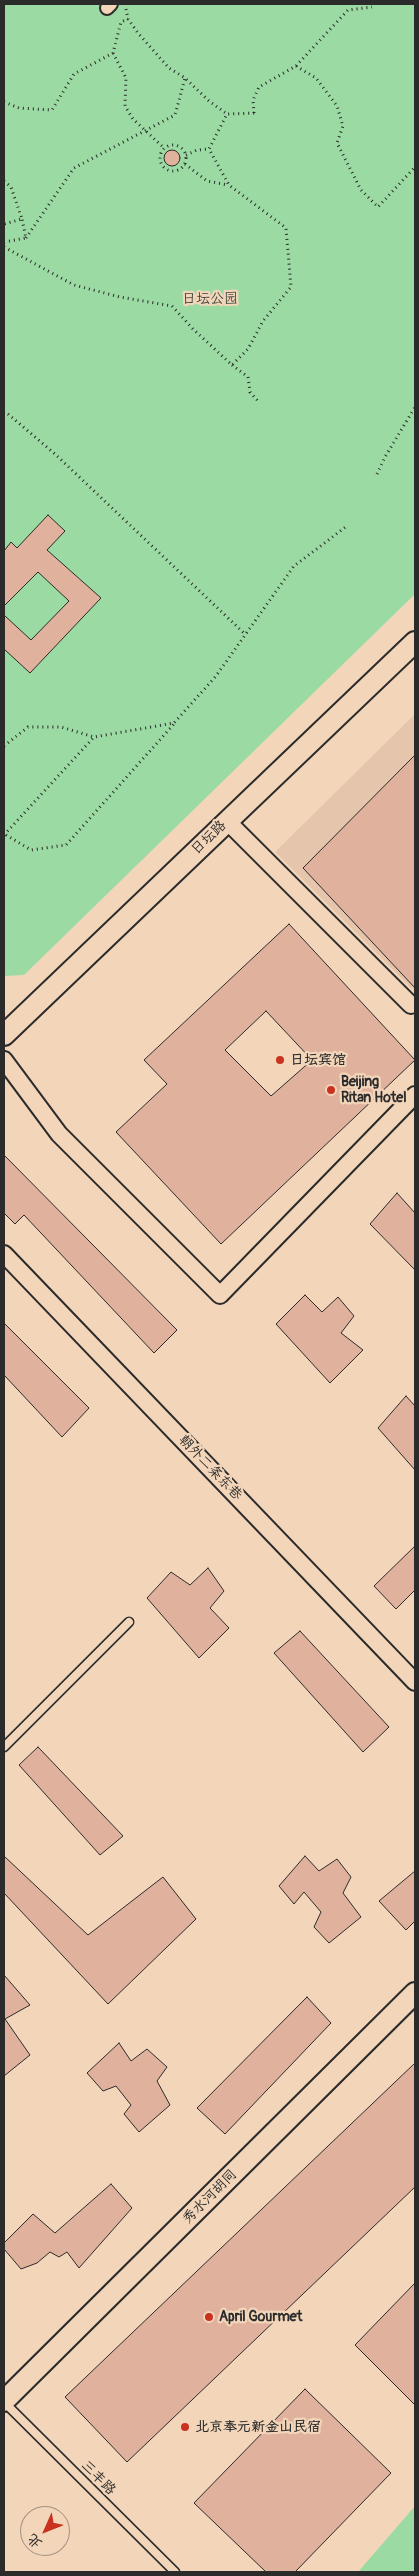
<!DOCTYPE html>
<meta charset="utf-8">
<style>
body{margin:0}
#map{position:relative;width:419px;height:2576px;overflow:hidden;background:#f3d6ba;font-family:Pangolin,"LXGW WenKai TC",sans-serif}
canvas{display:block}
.frame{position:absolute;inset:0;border:5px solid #2b2b2b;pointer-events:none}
.north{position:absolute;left:20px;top:2506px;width:50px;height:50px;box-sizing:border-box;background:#f3d6ba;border:1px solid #a39281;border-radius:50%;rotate:226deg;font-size:14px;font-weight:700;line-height:20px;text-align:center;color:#2b2b2b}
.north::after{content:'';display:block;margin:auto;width:18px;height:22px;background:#c8321e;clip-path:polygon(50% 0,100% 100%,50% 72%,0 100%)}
</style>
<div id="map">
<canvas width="419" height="2576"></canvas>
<div class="frame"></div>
<div class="north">北</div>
</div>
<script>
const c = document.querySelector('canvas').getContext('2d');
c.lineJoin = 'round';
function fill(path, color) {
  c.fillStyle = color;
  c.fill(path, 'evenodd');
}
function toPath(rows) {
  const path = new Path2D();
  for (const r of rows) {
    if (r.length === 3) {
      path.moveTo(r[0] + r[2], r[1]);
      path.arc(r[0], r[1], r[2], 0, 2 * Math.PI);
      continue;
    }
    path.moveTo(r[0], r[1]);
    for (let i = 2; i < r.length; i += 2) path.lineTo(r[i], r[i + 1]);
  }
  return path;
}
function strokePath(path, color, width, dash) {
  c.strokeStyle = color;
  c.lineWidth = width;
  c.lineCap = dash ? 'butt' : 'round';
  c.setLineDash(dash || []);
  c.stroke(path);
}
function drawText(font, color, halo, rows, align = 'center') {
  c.font = font + ' Pangolin,"LXGW WenKai TC",sans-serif';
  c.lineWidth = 4.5;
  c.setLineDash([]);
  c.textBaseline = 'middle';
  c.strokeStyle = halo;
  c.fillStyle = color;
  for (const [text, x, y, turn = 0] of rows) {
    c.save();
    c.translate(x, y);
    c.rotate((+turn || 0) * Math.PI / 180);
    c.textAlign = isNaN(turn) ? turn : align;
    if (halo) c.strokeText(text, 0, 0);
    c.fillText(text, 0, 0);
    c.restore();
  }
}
const built = toPath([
 [415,714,415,992,275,852]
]);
const green = toPath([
 [4,4,415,4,415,594,24,975,4,976],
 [415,2506,415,2572,358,2572]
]);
const building = toPath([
 [172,158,8],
 [48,515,65,531,47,550,101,598,30,673,4,649,4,615,31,640,69,601,38,572,4,606,4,551,11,542,17,548,48,515],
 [415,755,415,988,303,868,415,755],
 [289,924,415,1060,221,1244,116,1132,167,1084,144,1060,289,924],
 [266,1011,312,1060,271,1096,225,1050,266,1011],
 [4,1155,177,1330,154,1353,24,1215,15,1224,4,1213,4,1155],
 [397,1193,415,1213,415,1270,370,1224,397,1193],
 [305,1295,322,1312,338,1297,354,1316,341,1333,363,1350,330,1383,276,1324,305,1295],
 [4,1323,89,1408,62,1437,4,1375,4,1323],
 [406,1396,415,1406,415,1470,378,1428,406,1396],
 [415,1546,415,1590,396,1609,374,1586,415,1546],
 [208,1568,224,1591,210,1608,229,1628,199,1658,147,1598,171,1572,190,1585,208,1568],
 [300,1631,389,1727,363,1752,274,1653,300,1631],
 [38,1747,123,1836,100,1855,19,1765,38,1747],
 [4,1856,88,1935,163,1877,196,1919,108,2004,4,1893,4,1856],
 [305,1856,319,1871,337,1859,351,1877,343,1893,361,1917,329,1943,314,1927,321,1912,304,1892,294,1904,279,1886,305,1856],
 [415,1871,415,1921,406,1930,379,1901,415,1871],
 [4,1975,30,2005,5,2019,30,2055,4,2076,4,1975],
 [307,1997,331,2023,225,2134,197,2108,307,1997],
 [119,2043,131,2061,147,2049,167,2067,157,2081,170,2105,139,2132,124,2114,131,2105,116,2086,103,2091,87,2073,119,2043],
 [415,2063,415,2187,127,2462,65,2397,415,2063],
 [111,2184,132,2208,79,2268,67,2252,59,2257,50,2252,37,2263,21,2269,4,2249,4,2243,33,2214,55,2233,111,2184],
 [415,2283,415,2405,355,2345,415,2283],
 [305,2389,391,2473,295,2572,266,2572,194,2503,305,2389]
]);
const path = toPath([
 [126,9,128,19,138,33,169,68,185,78,209,101,227,114],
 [113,53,126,78,125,106,133,119,164,148],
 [296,66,348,10,372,7],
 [4,102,19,108,52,110,74,74,113,53,121,22,128,19],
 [254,113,253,100,259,87,296,66,316,78,337,106,343,126,337,143,361,190,378,207,415,167],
 [173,158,13],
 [186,155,197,150,209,149],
 [185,164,207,181,228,185],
 [4,181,11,187,22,219,4,224],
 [26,238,74,168,175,115,185,78],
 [4,242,26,238,22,219],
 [4,247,74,285,120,297,172,306,193,329,232,365,248,349,263,321,291,287,286,228,229,185,209,149,227,114,258,113],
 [232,365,248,377,250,392,258,401],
 [8,414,55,454,246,635],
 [377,474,385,457,415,407],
 [4,746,28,727,61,727,94,737],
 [4,835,94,737,174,723,216,676,294,566,347,526],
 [6,835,31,850,66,845,174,724]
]);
const service = toPath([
 [4,1747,129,1622],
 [4,2402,175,2572]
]);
const pedestrian = toPath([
 [107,8,111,4]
]);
const minor = toPath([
 [227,821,411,1005],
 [4,1060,59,1134,220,1295,415,1095],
 [4,1254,415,1682]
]);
const tertiary = toPath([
 [4,1035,415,642],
 [4,2401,415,1993]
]);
const markers = [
 [280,1060,5,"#c8321e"],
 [331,1090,5,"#c8321e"],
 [209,2317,5,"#c8321e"],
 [185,2427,5,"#c8321e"]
];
const parkNames = [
 ["日坛公园",210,299]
];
const streetNames = [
 ["日坛路",209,838,-44],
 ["朝外二条东巷",210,1468,46],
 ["秀水河胡同",210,2197,-45],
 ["三丰路",98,2478,45]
];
const poiNames = [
 ["日坛宾馆",290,1060],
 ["Beijing",341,1082],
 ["Ritan Hotel",341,1098],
 ["April Gourmet",219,2317],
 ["北京奉元新金山民宿",195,2427]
];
fill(built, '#e5c5ac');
fill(green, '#9bdaa3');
fill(building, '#e0b19d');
strokePath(building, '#2b2b2b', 1);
strokePath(service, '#2b2b2b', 11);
strokePath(pedestrian, '#2b2b2b', 16);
strokePath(minor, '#2b2b2b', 20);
strokePath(tertiary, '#2b2b2b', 24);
strokePath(path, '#2b2b2b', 3, [1, 4]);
strokePath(service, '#f3d6ba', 8);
strokePath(pedestrian, '#f3d6ba', 12);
strokePath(minor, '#f3d6ba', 16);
strokePath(tertiary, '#f3d6ba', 20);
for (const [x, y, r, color] of markers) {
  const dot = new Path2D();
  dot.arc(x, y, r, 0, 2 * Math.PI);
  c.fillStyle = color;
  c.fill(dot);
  strokePath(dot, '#f3d6ba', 2);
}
drawText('14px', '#3c453d', '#f3d6ba', parkNames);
drawText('14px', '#2b2b2b', '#f3d6ba', streetNames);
drawText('bold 14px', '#2b2b2b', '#f3d6ba', poiNames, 'left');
</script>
